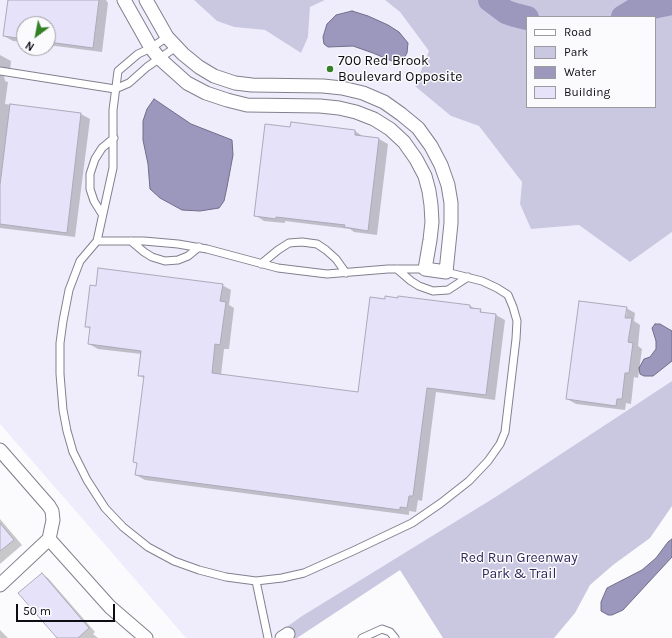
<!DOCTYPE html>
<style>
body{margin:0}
#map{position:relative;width:672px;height:638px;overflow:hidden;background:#fbfbfe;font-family:Karla,sans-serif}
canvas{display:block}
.legend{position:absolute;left:526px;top:16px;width:130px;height:92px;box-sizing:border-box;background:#fbfbfe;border:1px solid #9c9ca0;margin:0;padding:5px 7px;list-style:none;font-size:12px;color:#0d0d12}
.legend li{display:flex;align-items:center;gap:8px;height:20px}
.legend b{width:20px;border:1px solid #9c9ca0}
.north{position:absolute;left:16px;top:16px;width:40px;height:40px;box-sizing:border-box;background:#fbfbfe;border:1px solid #9c9ca0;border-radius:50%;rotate:212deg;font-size:11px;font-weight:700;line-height:16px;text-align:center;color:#0d0d12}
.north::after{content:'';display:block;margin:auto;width:14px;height:18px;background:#358027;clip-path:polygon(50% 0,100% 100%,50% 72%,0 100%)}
.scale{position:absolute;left:16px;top:604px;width:99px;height:18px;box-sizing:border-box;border:2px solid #0d0d12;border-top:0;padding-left:5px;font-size:12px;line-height:14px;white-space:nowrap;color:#0d0d12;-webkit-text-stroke:3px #fbfbfe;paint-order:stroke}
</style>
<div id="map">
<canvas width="672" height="638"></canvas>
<ul class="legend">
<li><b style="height:5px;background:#fff"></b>Road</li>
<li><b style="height:11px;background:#cac7e1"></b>Park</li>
<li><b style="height:11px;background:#9c97bd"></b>Water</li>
<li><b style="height:11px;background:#e5e2fa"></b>Building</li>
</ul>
<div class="north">N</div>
<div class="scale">50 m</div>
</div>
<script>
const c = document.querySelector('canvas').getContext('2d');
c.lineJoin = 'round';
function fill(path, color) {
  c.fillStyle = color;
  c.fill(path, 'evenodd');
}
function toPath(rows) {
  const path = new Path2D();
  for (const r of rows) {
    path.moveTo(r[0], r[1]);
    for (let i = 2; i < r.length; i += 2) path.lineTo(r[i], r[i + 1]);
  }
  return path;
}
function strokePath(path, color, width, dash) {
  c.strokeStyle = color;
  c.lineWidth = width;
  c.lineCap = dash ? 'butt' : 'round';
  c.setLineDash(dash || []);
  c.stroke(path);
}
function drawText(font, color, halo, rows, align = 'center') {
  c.font = font + ' Karla,sans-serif';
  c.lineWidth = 3;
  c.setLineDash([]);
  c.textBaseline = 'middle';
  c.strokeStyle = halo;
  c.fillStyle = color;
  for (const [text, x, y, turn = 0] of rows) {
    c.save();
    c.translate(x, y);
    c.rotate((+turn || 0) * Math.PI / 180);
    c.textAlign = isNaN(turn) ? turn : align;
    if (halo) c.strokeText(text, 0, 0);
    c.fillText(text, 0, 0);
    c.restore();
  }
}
const built = toPath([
 [0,0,194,0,217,21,234,27,265,30,301,53,308,37,310,7,325,0,385,0,400,12,429,51,451,116,479,126,522,182,520,204,531,229,579,225,630,262,672,232,672,381,497,496,302,616,272,638,186,638,0,424],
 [24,24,48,24,48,48,24,48]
]);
const green = toPath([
 [194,0,325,0,310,7,308,37,301,53,265,30,234,27,217,21],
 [385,0,672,0,672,232,630,262,579,225,531,229,520,204,522,182,479,126,451,116,415,86,429,51,400,12],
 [527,17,655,17,655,107,527,107],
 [672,381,672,506,650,538,613,565,590,585,575,613,554,638,443,638,400,570,297,638,287,638,281,631,302,616,497,496]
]);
const water = toPath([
 [352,11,368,16,388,25,399,32,408,43,407,53,403,60,392,61,373,53,353,46,328,47,324,44,323,37,327,24,336,15,352,11],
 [154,99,191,124,232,140,233,155,227,187,224,201,219,208,200,211,182,210,160,198,150,189,148,164,143,140,143,121,147,109,154,99],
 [655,324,660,324,672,331,672,361,653,376,644,376,640,374,639,368,644,359,650,357,656,349,656,341,652,328,655,324],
 [672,539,672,557,623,610,612,615,608,615,601,611,601,602,607,588,642,570,656,558,668,542,672,539]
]);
const shadow = toPath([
 [9,0,106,0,108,3,102,52,48,45,48,24,24,24,24,42,13,41,4,36],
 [0,55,11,61,10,71,5,72,4,76,5,81,8,82,5,104,81,114,90,119,75,237,0,228],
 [291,128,355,131,364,137,379,139,388,144,377,235,354,232,350,229,285,221,285,223,264,221,255,215],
 [222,285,231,290,229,305,234,308,229,349,224,349,221,375,359,394,470,306,486,314,496,315,505,320,495,400,436,392,422,501,418,500,416,512,409,511,409,515,145,480,136,475,138,464,134,462,145,379,139,375,141,354,98,349,89,344,91,329,86,326],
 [626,308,635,313,634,321,640,325,638,346,642,349,638,378,634,377,631,404,626,403,625,410,576,404,567,399],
 [625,310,627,310,625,323,623,322],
 [0,519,22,545,0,564],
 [42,574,48,578,95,632,93,634,98,638,59,638],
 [0,630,8,638,0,638]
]);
const river = toPath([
 [490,0,506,12,515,15,527,18],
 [623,17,633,11,672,3]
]);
const building = toPath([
 [8,0,99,0,93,48,48,42,48,24,24,24,24,39,3,36,8,0],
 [10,104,81,113,67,233,0,224,0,185,10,104],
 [291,122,355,130,355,135,379,138,368,231,344,227,345,225,276,217,276,219,254,216,265,124,290,127,291,122],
 [98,268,223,284,220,301,226,302,220,345,215,344,212,373,358,392,370,297,385,299,385,296,398,298,398,296,470,305,470,308,481,309,480,312,496,314,486,395,427,388,413,496,409,496,407,508,400,507,400,510,135,475,137,463,133,462,144,376,138,376,141,351,88,344,90,327,85,327,90,285,96,286,98,268],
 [579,301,627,307,625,318,632,318,628,342,633,343,629,373,625,373,622,399,617,399,616,406,566,399,579,301],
 [0,523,14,540,0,551,0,523],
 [42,573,89,628,78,638,57,638,18,593,42,573]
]);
const service = toPath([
 [167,37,151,48,138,54,118,71,113,110,113,168,97,241,144,241,178,244,207,249,278,268,327,274,388,269,425,269],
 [0,71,115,89,129,83,147,67,176,47],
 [102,214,94,201,90,189,90,174,95,159,102,148,114,138],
 [97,241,80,261,69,290,63,321,60,343,60,374,63,410,67,431,73,452,87,480,105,508,123,527,148,547,174,561,199,570,226,577,256,581,282,578,304,573,353,551,412,523,441,503,469,481,488,461,500,444,505,432,516,339,517,321,513,307,508,295,497,288,482,281,446,272],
 [131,241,144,252,152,257,165,261,178,260,188,256,199,247],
 [261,264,278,250,289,243,302,242,317,244,326,250,336,259,346,273],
 [397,269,411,281,419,286,433,291,448,290,468,277],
 [256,581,268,638],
 [362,638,382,629,390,632,395,638]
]);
const minor = toPath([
 [124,0,151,48,159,58,187,83,206,93,227,100,247,105,320,106,339,108,356,112,374,119,390,129,404,142,416,159,425,176,429,191,431,205,432,222,430,240,425,269,446,272,451,223,451,203,448,185,441,165,431,146,418,128,401,114,384,102,363,93,342,88,323,86,252,85,235,83,214,76,199,67,183,54,167,37,146,0],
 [0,450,49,506,52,511,53,520,49,539,110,607,146,638],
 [0,585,49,539],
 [282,638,288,634]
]);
const markers = [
 [330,69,4,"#358027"]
];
const poiNames = [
 ["700 Red Brook",338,61],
 ["Boulevard Opposite",338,77]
];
const parkNames = [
 ["Red Run Greenway",519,558],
 ["Park & Trail",519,574]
];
fill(built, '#efedfb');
fill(green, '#cac7e1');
fill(water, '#9c97bd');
strokePath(water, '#716e8a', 1);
fill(shadow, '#0003');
strokePath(river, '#9c97bd', 24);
fill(building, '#e5e2fa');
strokePath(building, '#adabba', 1);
strokePath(service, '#82808e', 9);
strokePath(minor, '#82808e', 15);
strokePath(service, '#fff', 7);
strokePath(minor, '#fff', 13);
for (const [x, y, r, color] of markers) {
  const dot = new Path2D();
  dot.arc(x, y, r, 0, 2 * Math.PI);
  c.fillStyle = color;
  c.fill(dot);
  strokePath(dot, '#fbfbfe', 1.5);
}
drawText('14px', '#0d0d12', '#fbfbfe', poiNames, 'left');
drawText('14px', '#332859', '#fbfbfe', parkNames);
</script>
